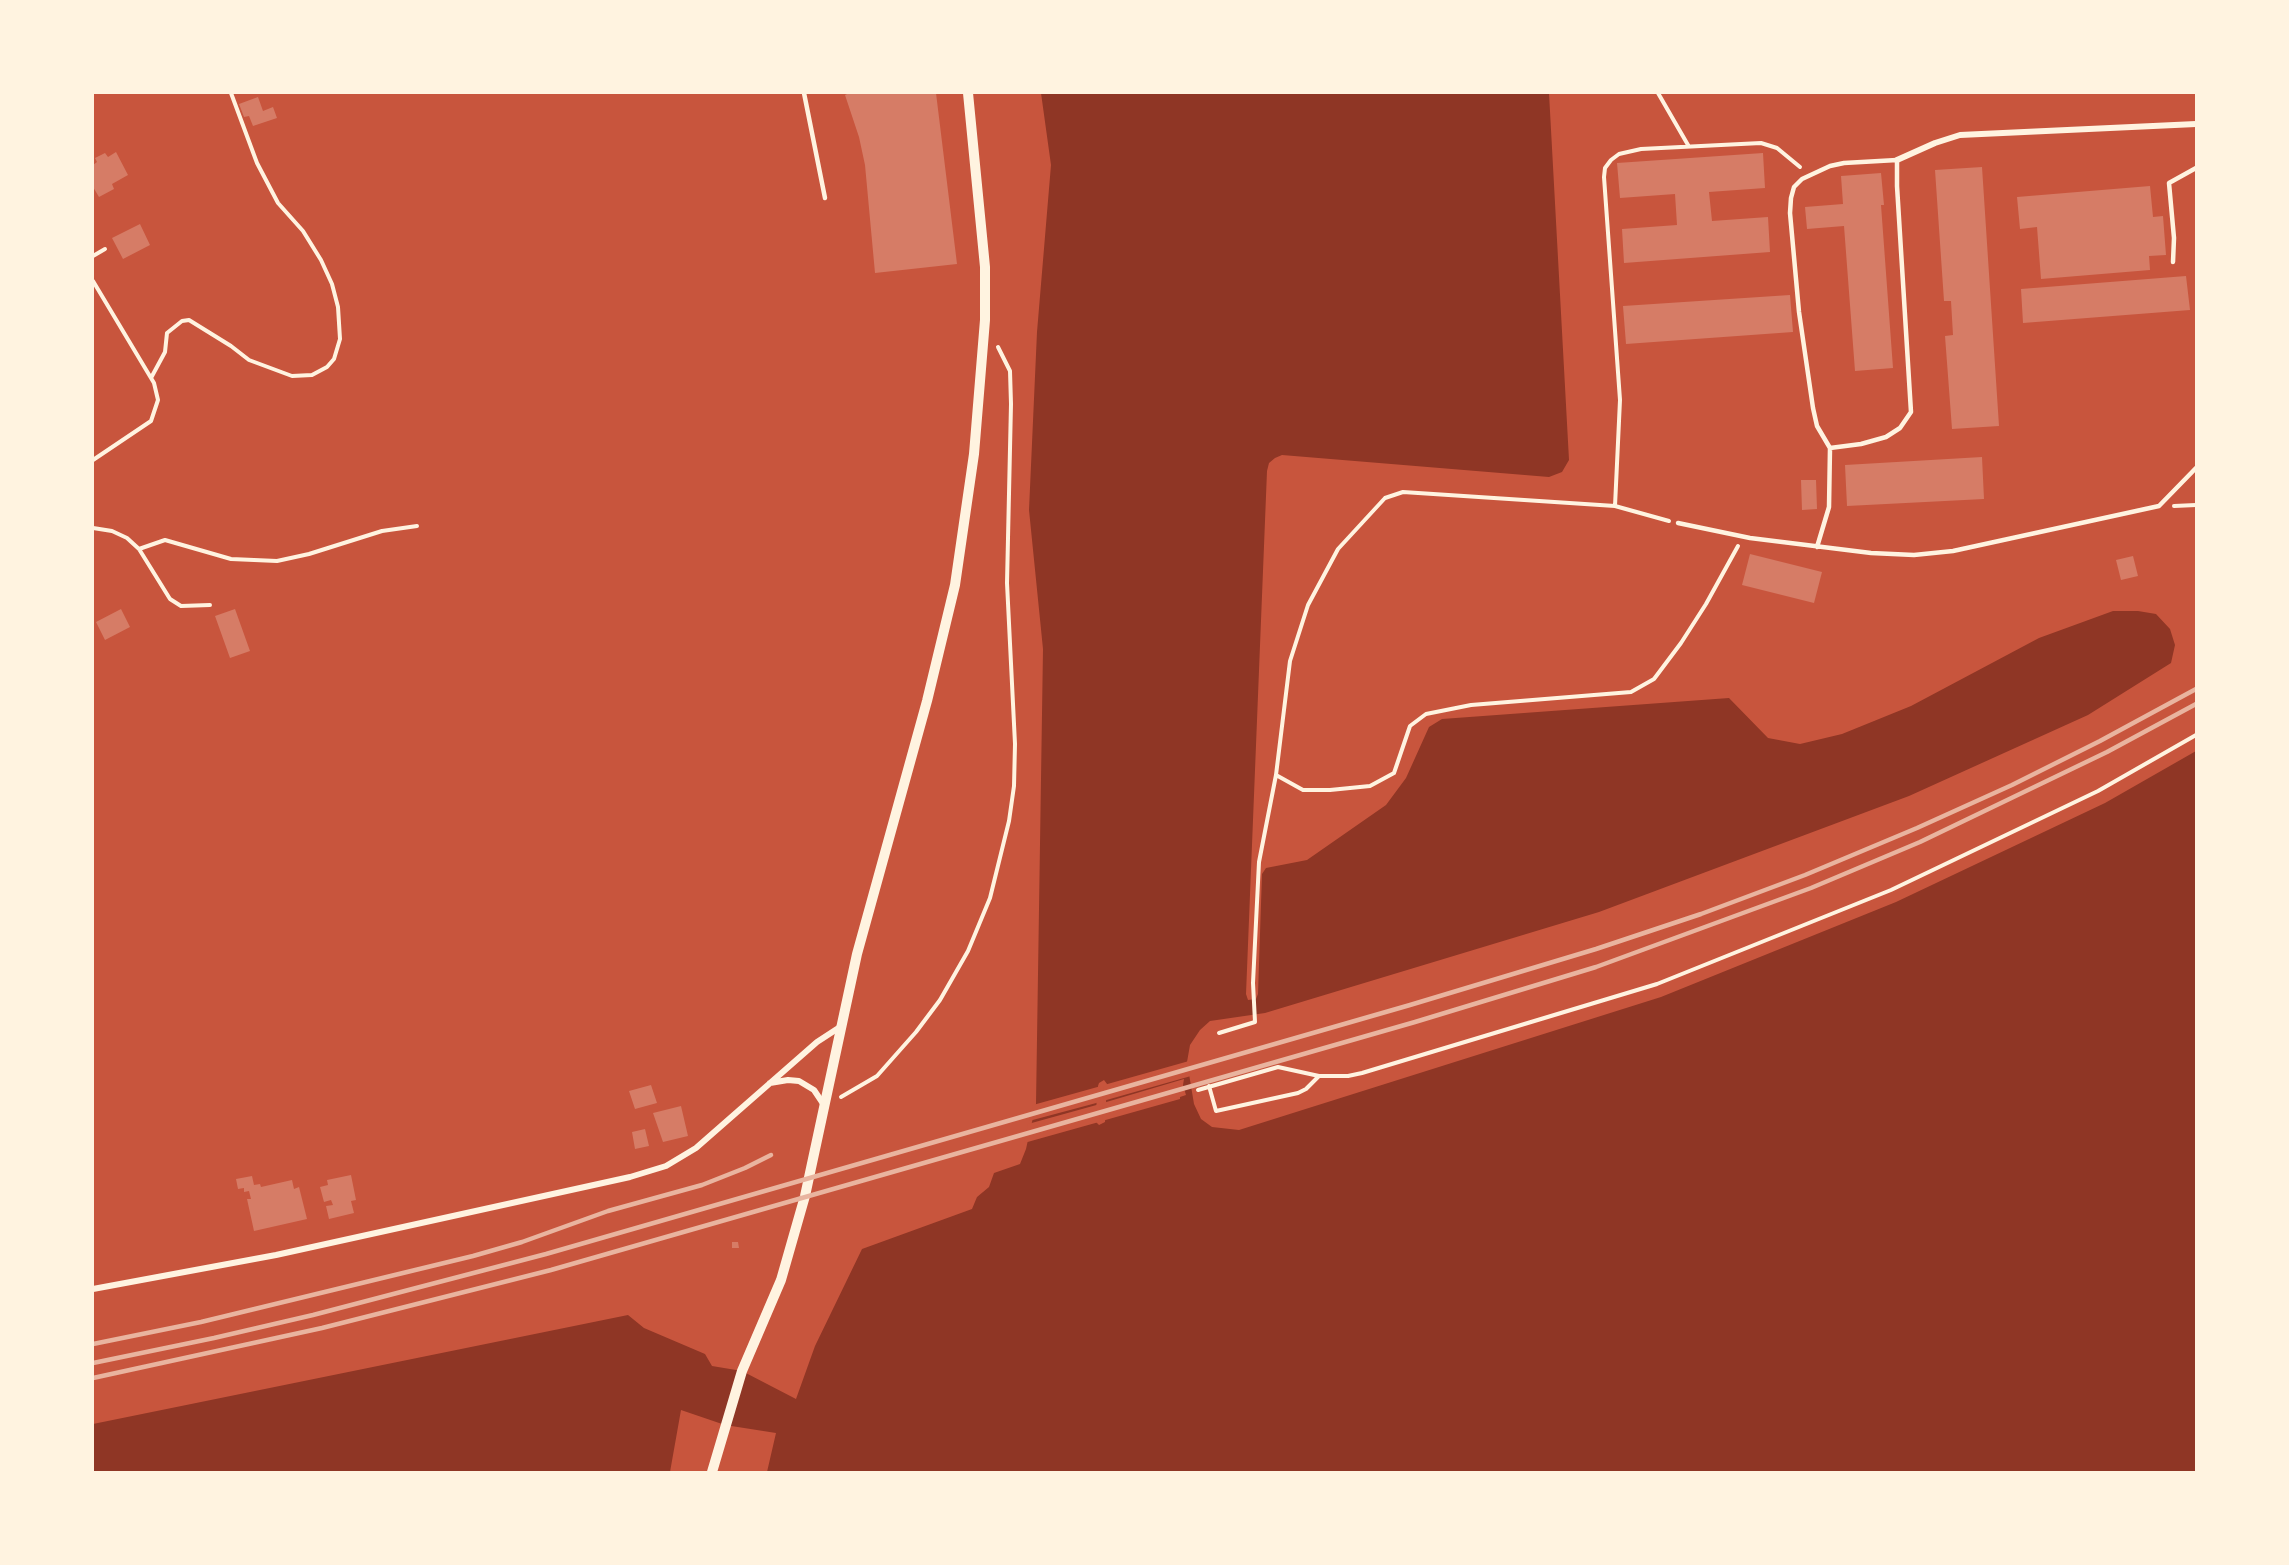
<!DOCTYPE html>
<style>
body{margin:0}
#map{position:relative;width:2289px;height:1565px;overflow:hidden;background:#c8553d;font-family:Poppins,sans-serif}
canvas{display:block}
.frame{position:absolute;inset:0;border:94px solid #fff3e0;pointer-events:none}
</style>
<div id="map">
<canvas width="2289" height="1565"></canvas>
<div class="frame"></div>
</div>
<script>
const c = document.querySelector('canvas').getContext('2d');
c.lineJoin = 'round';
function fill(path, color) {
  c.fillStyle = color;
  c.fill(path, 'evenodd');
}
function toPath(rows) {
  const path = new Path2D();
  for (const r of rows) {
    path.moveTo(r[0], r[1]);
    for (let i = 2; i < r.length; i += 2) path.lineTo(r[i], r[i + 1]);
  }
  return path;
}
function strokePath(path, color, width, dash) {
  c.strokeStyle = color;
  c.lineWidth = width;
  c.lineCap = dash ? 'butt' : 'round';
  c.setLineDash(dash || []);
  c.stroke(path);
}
const water = toPath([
 [1041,93,1549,93,1569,460,1562,472,1549,477,1282,455,1275,458,1269,463,1267,471,1246,994,1248,1000,1256,999,1258,994,1262,874,1266,868,1307,860,1386,805,1406,778,1429,727,1442,719,1729,698,1768,738,1800,744,1842,734,1911,706,2039,638,2113,611,2138,611,2156,614,2170,629,2175,645,2171,663,2088,715,1909,796,1599,912,1265,1013,1210,1021,1200,1030,1190,1045,1187,1062,1194,1104,1201,1119,1212,1127,1239,1130,1661,997,1896,902,2105,803,2196,751,2196,1472,767,1472,776,1433,725,1425,681,1410,670,1472,93,1472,93,1424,628,1315,644,1328,705,1354,712,1366,742,1371,796,1399,815,1346,862,1249,972,1209,977,1197,989,1187,994,1173,1020,1164,1026,1149,1036,1104,1043,649,1029,510,1037,332,1051,165],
 [1104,1080,1107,1084,1105,1122,1099,1125,1095,1121,1098,1086,1099,1083]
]);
const pier = toPath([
 [1189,1061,1191,1076,1103,1101,1104,1085],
 [1184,1079,1183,1085,1186,1095,1180,1097,1180,1099,1102,1121,1103,1103],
 [1101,1086,1100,1102,1029,1121,1033,1105],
 [1100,1104,1099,1122,1024,1143,1028,1124]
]);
const building = toPath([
 [849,93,936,93,957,264,875,273,865,165,859,137,845,95],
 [258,97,263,111,273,107,277,118,253,126,249,116,244,117,239,104],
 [116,152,128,175,112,184,114,189,99,197,93,187,93,165,97,162,95,158,105,153,108,157],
 [1763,153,1765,188,1709,192,1712,221,1768,217,1770,252,1624,263,1622,229,1677,225,1675,194,1620,198,1617,163],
 [1982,167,1999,426,1952,429,1945,336,1953,335,1951,301,1944,301,1935,170],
 [1881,173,1884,205,1881,205,1893,368,1855,371,1844,226,1807,229,1805,207,1843,204,1841,176],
 [2150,186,2153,217,2163,216,2166,255,2149,256,2150,270,2041,279,2037,227,2020,229,2017,197],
 [140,224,150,245,123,259,112,238],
 [2186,276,2190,310,2023,323,2021,289],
 [1790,295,1793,332,1626,344,1623,306],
 [1982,457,1984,499,1847,506,1845,465],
 [1801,480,1816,480,1817,509,1802,510],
 [1750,554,1822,572,1814,603,1742,585],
 [2133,556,2138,576,2121,580,2116,560],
 [121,609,130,627,105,640,96,622],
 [235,609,250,651,230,658,215,616],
 [651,1085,657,1103,635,1109,629,1091],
 [681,1106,688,1136,663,1142,653,1113],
 [645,1129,649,1146,635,1149,632,1132],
 [351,1175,356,1200,351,1201,354,1213,329,1219,326,1206,333,1205,331,1200,324,1202,320,1187,328,1185,327,1180],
 [252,1176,254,1185,260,1184,261,1187,292,1180,294,1189,299,1187,307,1219,254,1231,247,1199,251,1199,249,1191,244,1192,244,1188,238,1189,236,1179],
 [732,1242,738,1242,739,1248,732,1248]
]);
const path = toPath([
 [1658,93,1688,145],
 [93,256,105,249],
 [93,281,154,383,158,400,151,421,93,460],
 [151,378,165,352,167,333,182,321,189,320,231,346,249,360,292,376,312,375,327,367,334,359,340,339,338,307,332,284,321,260,303,231,278,203,257,163,231,93],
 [1615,506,1620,400,1604,177,1605,168,1611,160,1619,154,1641,149,1761,143,1777,148,1800,167],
 [2174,506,2196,505],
 [93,528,112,531,127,538,139,549,170,599,181,606,210,605],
 [139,549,165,540,231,559,277,561,309,554,382,531,417,526],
 [1276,775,1303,790,1330,790,1370,786,1394,773,1410,726,1426,714,1471,705,1631,692,1654,679,1681,643,1706,604,1738,546],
 [1219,1033,1255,1022,1253,983,1259,862,1276,775,1290,661,1308,605,1338,549,1385,498,1403,492,1615,506,1669,521],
 [1209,1086,1216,1111,1298,1093,1306,1089,1319,1076],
 [1198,1090,1278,1067,1319,1076,1348,1076,1362,1073,1657,984,1891,890,2098,791,2196,735],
 [841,1097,877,1076,916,1032,940,1000,968,951,990,898,1009,821,1014,786,1015,744,1007,583,1011,404,1010,371,998,347]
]);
const service = toPath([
 [804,93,825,198],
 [2173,262,2174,238,2169,183,2196,168],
 [1678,523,1750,538,1871,553,1914,555,1953,551,2159,506,2196,468],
 [1817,547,1829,507,1830,448,1861,444,1886,437,1900,428,1911,412,1897,186,1897,160,1844,163,1830,166,1802,179,1794,187,1791,198,1790,213,1799,312,1813,408,1817,426,1830,448]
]);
const minor = toPath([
 [1897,160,1935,143,1960,135,2196,124],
 [770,1083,788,1080,799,1081,814,1090,824,1105],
 [93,1289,276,1255,630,1177,666,1166,696,1148,817,1042,840,1027]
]);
const tertiary = toPath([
 [712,1472,742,1371,781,1280,805,1196,857,954,927,701,955,585,974,454,985,320,985,267,968,93]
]);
const rail = toPath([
 [93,1344,201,1322,473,1256,522,1242,608,1211,702,1185,745,1168,771,1155],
 [93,1363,214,1338,313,1315,546,1254,1410,1005,1596,949,1701,914,1805,875,1917,828,2012,785,2100,741,2196,689],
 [93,1378,322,1328,551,1270,1415,1022,1596,967,1811,888,1920,842,2107,752,2196,704]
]);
fill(water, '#8f3625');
fill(pier, '#c8553d');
fill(building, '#d67c66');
strokePath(path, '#fff3e0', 4);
strokePath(service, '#fff3e0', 4.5);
strokePath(minor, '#fff3e0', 6);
strokePath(tertiary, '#fff3e0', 10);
strokePath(rail, '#e9b49f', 4.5);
</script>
